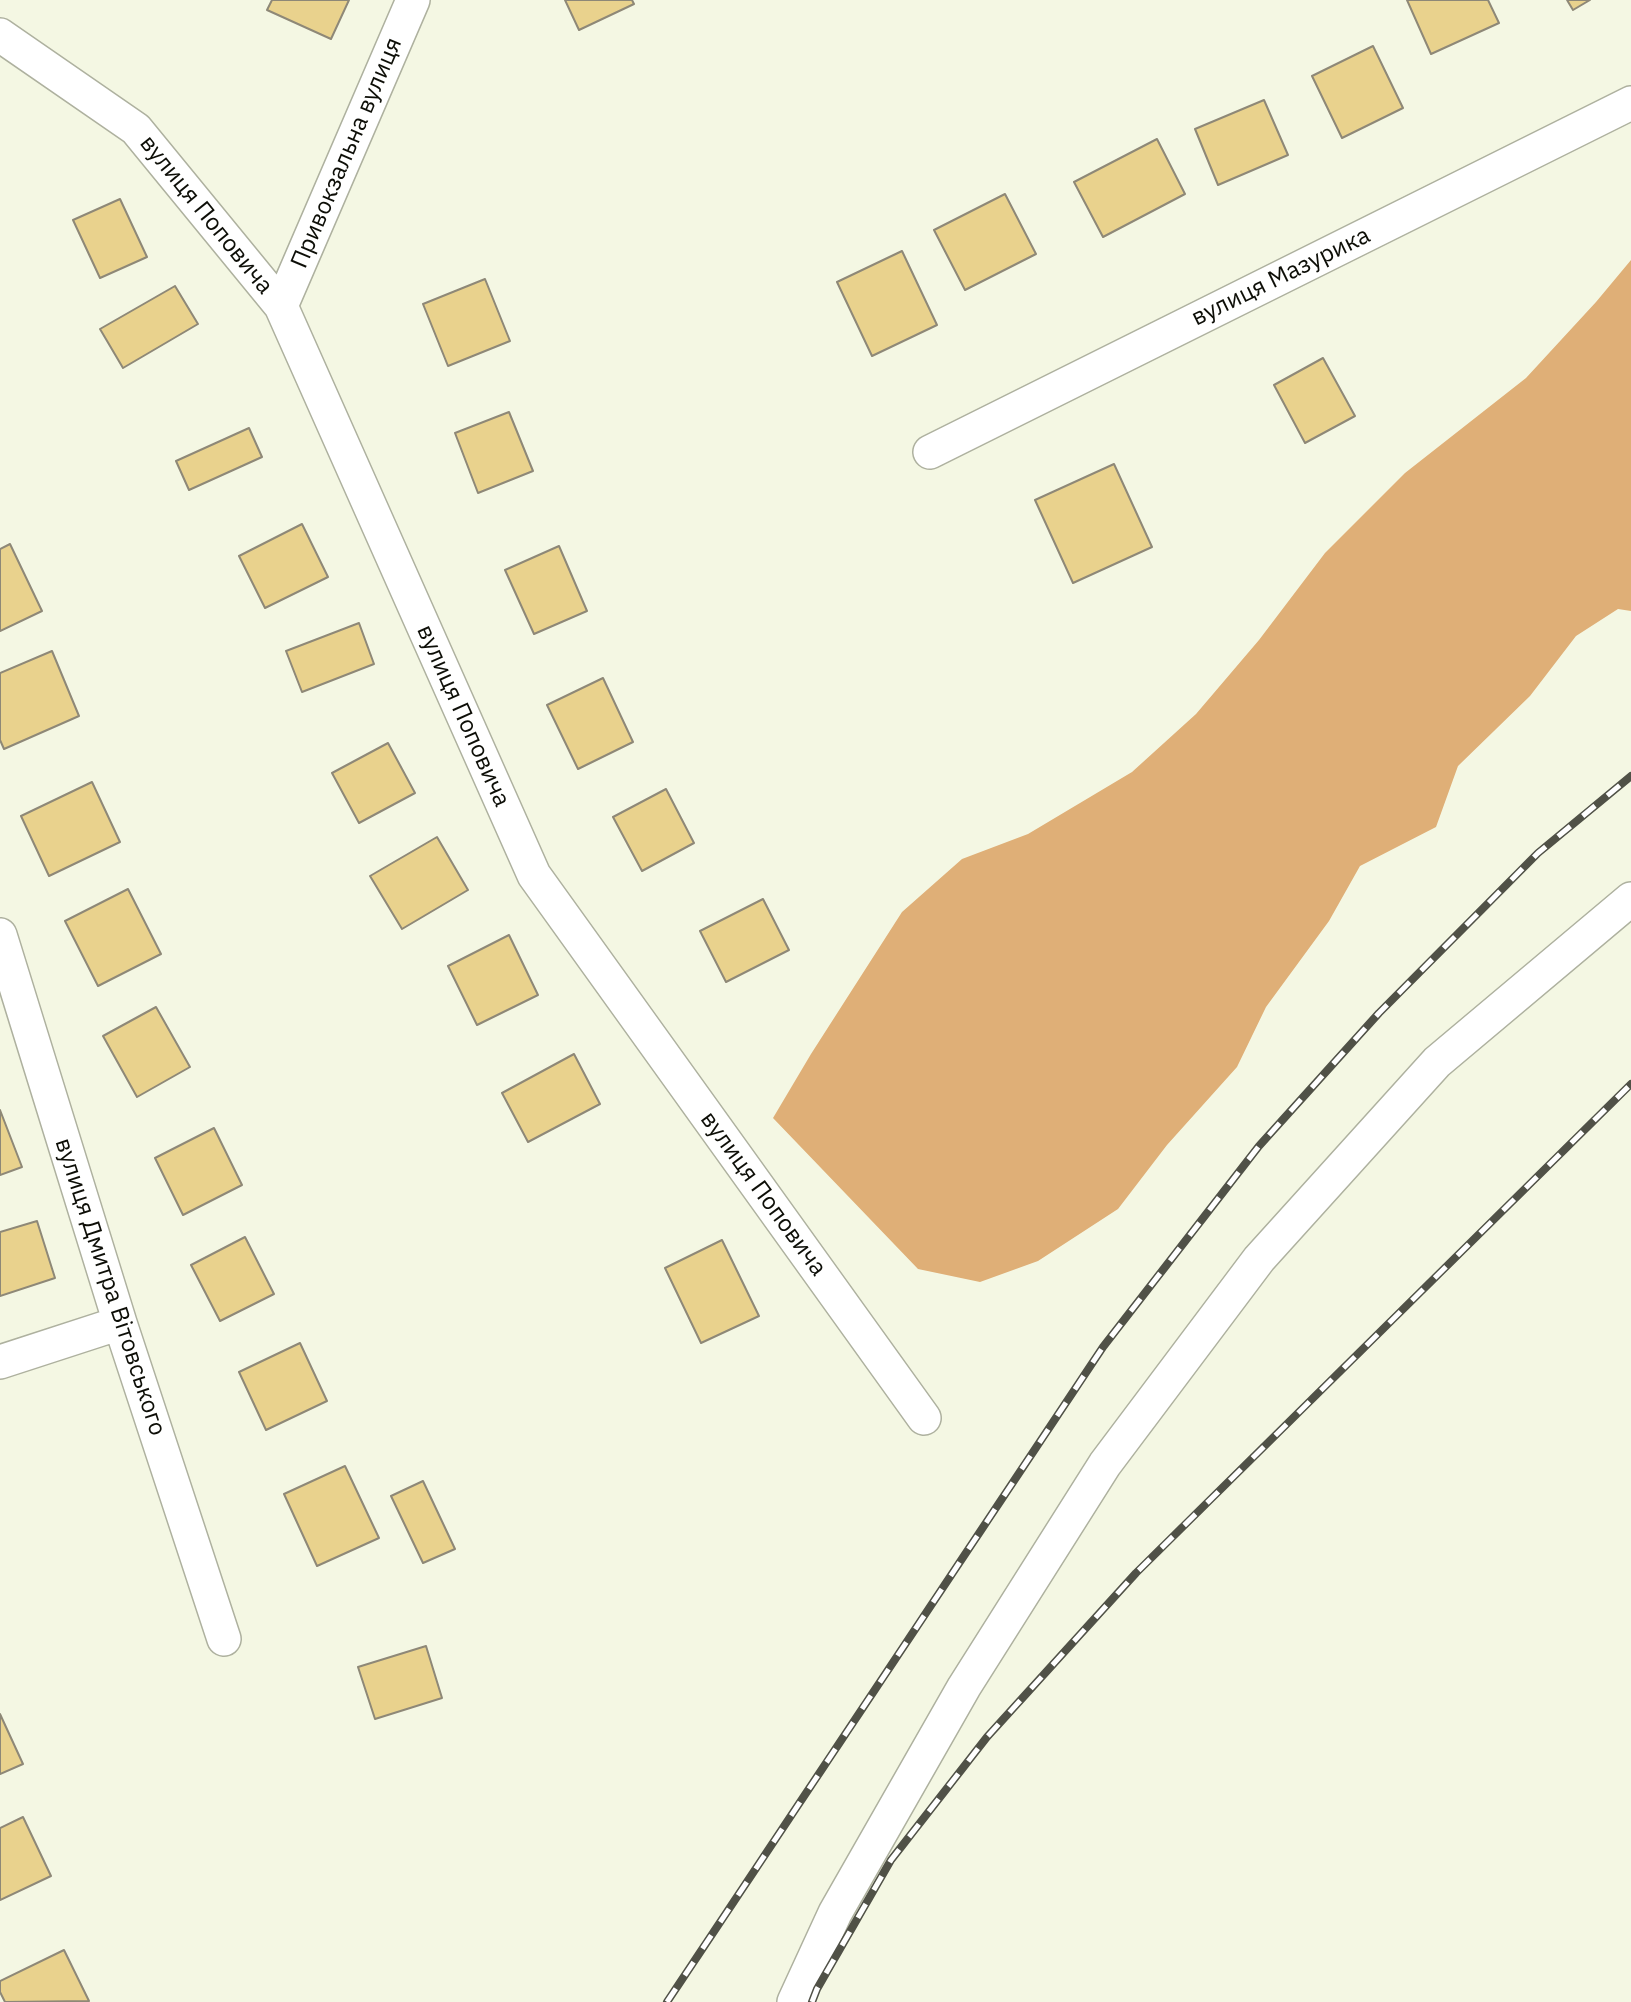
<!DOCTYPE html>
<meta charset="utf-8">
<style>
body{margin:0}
canvas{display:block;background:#f4f7e3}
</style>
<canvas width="1631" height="2002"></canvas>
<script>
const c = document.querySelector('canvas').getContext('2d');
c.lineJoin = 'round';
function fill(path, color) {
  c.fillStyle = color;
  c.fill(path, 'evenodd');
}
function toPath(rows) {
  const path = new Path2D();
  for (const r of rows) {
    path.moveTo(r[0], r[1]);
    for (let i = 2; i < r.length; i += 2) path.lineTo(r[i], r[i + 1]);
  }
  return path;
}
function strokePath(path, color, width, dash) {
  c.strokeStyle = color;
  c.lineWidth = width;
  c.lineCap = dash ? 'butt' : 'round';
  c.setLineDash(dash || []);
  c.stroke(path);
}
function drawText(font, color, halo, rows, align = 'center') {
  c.font = font + ' "IBM Plex Sans",sans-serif';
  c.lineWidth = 6;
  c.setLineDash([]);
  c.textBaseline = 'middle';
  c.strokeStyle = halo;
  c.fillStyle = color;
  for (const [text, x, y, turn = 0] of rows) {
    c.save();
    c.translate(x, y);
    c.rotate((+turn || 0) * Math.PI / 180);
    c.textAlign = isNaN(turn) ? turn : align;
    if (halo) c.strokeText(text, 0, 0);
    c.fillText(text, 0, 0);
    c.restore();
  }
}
const forest = toPath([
 [1631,260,1631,611,1618,609,1576,636,1530,696,1458,766,1436,827,1360,866,1329,921,1266,1007,1237,1067,1167,1145,1118,1209,1038,1261,980,1282,918,1269,773,1118,811,1054,902,912,962,859,1028,834,1132,772,1196,714,1259,640,1325,553,1405,473,1526,378,1596,302]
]);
const building = toPath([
 [272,0,349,0,331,39,267,10,272,0],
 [565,0,632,0,634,4,579,30,565,0],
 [1407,0,1488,0,1499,23,1431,54,1407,0],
 [1567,0,1590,0,1573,10,1567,0],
 [1373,46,1403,108,1342,138,1312,76,1373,46],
 [1264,100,1288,155,1218,185,1195,129,1264,100],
 [1157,139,1185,194,1103,237,1074,182,1157,139],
 [1005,194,1036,254,965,290,934,230,1005,194],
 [120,199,147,257,100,278,73,220,120,199],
 [902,251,937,325,872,356,837,282,902,251],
 [485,279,510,341,448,366,423,304,485,279],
 [175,286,198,324,123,368,100,329,175,286],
 [1323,358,1355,416,1305,443,1274,385,1323,358],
 [509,412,533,471,478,493,455,433,509,412],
 [249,428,262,457,189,490,176,461,249,428],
 [1114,464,1152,547,1073,583,1035,500,1114,464],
 [302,524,328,577,265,608,239,556,302,524],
 [10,544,42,611,0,631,0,549,10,544],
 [559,546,587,611,534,634,505,570,559,546],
 [359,623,374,664,302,692,286,651,359,623],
 [52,651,79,716,4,749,0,740,0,673,52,651],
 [603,678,633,742,578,769,547,705,603,678],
 [388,743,415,793,359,823,332,773,388,743],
 [92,782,120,842,49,876,21,816,92,782],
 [666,789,694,843,642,871,613,817,666,789],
 [437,837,468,890,402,929,370,876,437,837],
 [128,889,161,954,98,986,65,921,128,889],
 [763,899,789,950,726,982,700,931,763,899],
 [509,935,538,995,477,1025,448,966,509,935],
 [156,1007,190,1067,137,1097,103,1036,156,1007],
 [574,1054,600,1104,528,1142,502,1093,574,1054],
 [0,1110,22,1167,0,1175,0,1110],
 [214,1128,242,1185,183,1215,155,1158,214,1128],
 [37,1221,55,1278,0,1296,0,1232,37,1221],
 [245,1237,274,1294,220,1321,191,1265,245,1237],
 [722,1240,759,1316,701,1343,665,1268,722,1240],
 [300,1343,327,1401,266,1430,239,1372,300,1343],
 [345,1466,379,1538,317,1566,284,1494,345,1466],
 [423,1481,455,1549,423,1563,391,1496,423,1481],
 [426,1646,442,1698,375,1719,358,1667,426,1646],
 [0,1714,23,1764,0,1774,0,1714],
 [23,1817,51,1876,0,1900,0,1828,23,1817],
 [64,1950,89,2001,5,2002,0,1992,0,1981,64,1950]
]);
const minor = toPath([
 [0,35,136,129,281,306,534,875,924,1418],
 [281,306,413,0],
 [930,452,1631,103],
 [0,935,120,1323,224,1639],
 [0,1362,120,1323],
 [794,2002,835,1913,964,1687,1105,1464,1259,1259,1437,1062,1631,899]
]);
const rail = toPath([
 [667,2002,1103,1347,1259,1146,1379,1013,1538,853,1631,776],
 [812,2002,817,1989,891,1860,987,1737,1136,1573,1631,1084]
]);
const streetNames = [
 ["Привокзальна вулиця",347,153,-67],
 ["вулиця Поповича",206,215,51],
 ["вулиця Мазурика",1281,277,-26],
 ["вулиця Поповича",463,716,66],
 ["вулиця Поповича",763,1194,54],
 ["вулиця Дмитра Вітовського",110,1287,72]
];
fill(forest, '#dfaf77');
fill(building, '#e9d28d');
strokePath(building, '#8e8877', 2);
strokePath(minor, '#aeb19f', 36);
strokePath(minor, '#fff', 33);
strokePath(rail, '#505147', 8);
strokePath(rail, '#fff', 5, [16]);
drawText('24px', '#0d0e07', '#fff', streetNames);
</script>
